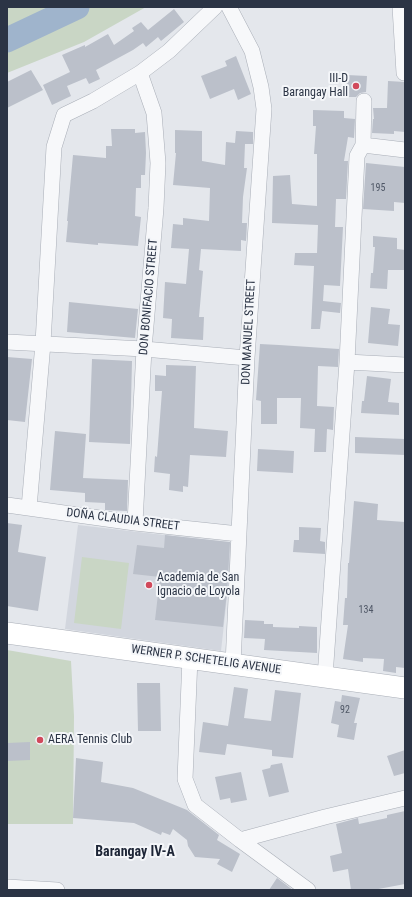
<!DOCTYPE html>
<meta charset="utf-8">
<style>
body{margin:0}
#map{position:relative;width:412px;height:897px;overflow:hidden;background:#e4e7ec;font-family:"Roboto Condensed",sans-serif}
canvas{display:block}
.frame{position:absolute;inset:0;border:8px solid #2b3445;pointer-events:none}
</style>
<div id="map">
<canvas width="412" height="897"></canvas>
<div class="frame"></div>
</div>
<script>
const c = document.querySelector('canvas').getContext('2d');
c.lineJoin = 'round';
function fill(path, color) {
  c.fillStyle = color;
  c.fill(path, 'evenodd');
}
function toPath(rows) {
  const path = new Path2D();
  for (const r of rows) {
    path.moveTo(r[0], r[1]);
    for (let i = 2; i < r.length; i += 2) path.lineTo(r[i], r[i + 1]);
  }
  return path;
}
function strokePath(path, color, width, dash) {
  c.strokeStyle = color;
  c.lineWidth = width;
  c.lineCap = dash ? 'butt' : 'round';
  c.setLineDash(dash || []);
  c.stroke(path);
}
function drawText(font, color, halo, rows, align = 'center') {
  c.font = font + ' "Roboto Condensed",sans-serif';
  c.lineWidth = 4;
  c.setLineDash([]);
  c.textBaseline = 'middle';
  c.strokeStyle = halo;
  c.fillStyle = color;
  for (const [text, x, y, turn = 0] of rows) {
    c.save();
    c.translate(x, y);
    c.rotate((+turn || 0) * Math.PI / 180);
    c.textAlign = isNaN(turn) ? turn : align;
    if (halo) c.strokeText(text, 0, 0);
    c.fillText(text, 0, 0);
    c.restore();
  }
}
const built = toPath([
 [78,525,233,543,221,651,65,629]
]);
const green = toPath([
 [7,7,146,7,84,42,7,73],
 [82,557,129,563,121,629,74,623],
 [7,650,71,661,74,716,73,824,7,824]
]);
const river = toPath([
 [7,40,77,7]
]);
const building = toPath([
 [174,9,184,22,161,41,158,37,146,47,143,43,133,50,96,70,100,79,89,84,86,78,67,86,71,96,52,105,43,85,70,72,62,55,85,45,85,47,108,34,114,45,134,31,132,28,141,22,148,30],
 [236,56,251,94,238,100,234,89,210,99,201,76,227,66,225,61],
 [31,70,43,90,7,108,7,82],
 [347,75,367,76,366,92,360,93,356,97,346,97],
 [388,81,405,82,405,132,394,131,394,134,372,133,373,119,374,119,373,108,387,108],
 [313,110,344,111,344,118,355,119,354,138,348,137,344,161,348,161,346,199,336,199,335,227,343,227,340,286,324,285,323,301,341,303,340,313,322,311,320,329,311,329,314,266,294,265,295,253,317,253,318,225,272,223,273,176,290,175,292,204,317,206,317,154,314,154,316,126,313,126],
 [111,129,135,129,135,133,145,132,146,153,145,175,141,175,141,188,136,188,135,216,141,217,138,246,98,243,98,245,66,242,68,221,67,221,73,155,106,158,106,146,112,146],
 [175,130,202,131,202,161,225,165,226,142,235,143,236,131,253,132,253,144,245,144,244,168,247,168,243,197,242,223,247,223,246,241,241,240,241,251,201,249,199,270,203,271,199,317,204,317,203,340,171,338,172,319,163,318,165,282,186,284,189,249,171,248,173,224,183,225,183,218,209,221,210,188,173,185,176,153,175,153],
 [366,163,405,167,405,203,394,202,394,211,363,209],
 [373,236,397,238,397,249,405,250,404,270,388,270,387,289,370,288,371,273,373,273,375,247,373,247],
 [69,302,138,309,135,338,67,332],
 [371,307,390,309,388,324,400,325,398,346,368,343],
 [260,344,279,345,339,349,338,367,318,366,317,406,334,407,333,430,327,429,326,452,314,452,315,429,300,428,301,398,277,398,277,424,261,424,261,401,256,400],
 [7,357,32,359,25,422,7,420],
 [92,359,132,361,130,444,89,442],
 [166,365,196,366,194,428,228,431,226,457,190,455,188,487,183,486,183,492,169,490,170,474,154,472,155,456,157,457,162,391,155,391,155,375,166,376],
 [367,376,391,379,388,402,399,403,399,415,361,413,362,401,364,401],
 [55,431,86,434,83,478,128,480,127,511,105,510,105,503,85,502,85,493,50,490],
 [355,437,405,439,405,455,355,453],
 [258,449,294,451,293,473,257,471],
 [354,501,378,504,377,520,405,522,405,668,396,667,396,673,383,671,384,659,363,658,363,662,343,659,348,625,343,625,345,598,347,598,348,563,349,563],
 [7,523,22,525,18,552,46,557,38,611,7,606],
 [299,527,321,528,320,541,325,542,325,554,293,552,294,540,299,540],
 [165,535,230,542,227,592,223,627,155,620,160,577,133,574,137,545,164,548],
 [245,620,264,621,264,624,273,624,273,627,299,628,299,626,317,627,317,653,264,650,265,639,244,638],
 [137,683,160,683,161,731,138,731],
 [234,687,248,689,244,718,271,721,275,690,301,693,293,758,272,756,272,750,227,744,225,755,199,752,203,722,228,726],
 [342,695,360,698,354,723,357,723,354,740,337,737,339,725,331,723,335,701,341,702],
 [30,742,30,760,7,761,7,743],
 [405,750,405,773,394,776,387,756],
 [76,758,103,762,101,782,133,788,187,810,219,835,217,840,240,854,232,872,217,864,220,859,195,857,188,846,187,840,173,829,170,835,162,832,161,835,134,823,73,818],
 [282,763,289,792,269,797,262,770,270,768,271,765],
 [241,772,247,800,231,803,230,798,220,800,215,777],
 [405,811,405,884,373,890,351,890,348,869,333,872,330,856,342,853,336,824,358,818,359,824,387,818,387,815],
 [277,878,293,890,269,890]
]);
const street = toPath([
 [229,7,252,51,261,87,264,109,247,358,233,664],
 [400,7,404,73,405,73],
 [363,145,405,150],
 [7,342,144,349,247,358],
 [347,362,405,365],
 [7,505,135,523,239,534],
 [29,508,43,343,54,147,64,115,93,101,140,73,169,51,215,7],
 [135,523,144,349,156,208,158,163,154,113,140,73],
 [190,658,185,779,195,805,240,840,308,890],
 [325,677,347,362,357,156,363,145,364,101],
 [240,840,325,817,405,798],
 [7,887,57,890]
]);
const secondary = toPath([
 [7,633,405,688]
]);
const markers = [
 [356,86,4,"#d1495b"],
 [149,585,4,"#d1495b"],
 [40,740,4,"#d1495b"]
];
const numberNames = [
 ["195",378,188],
 ["134",366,610],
 ["92",345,710]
];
const poiNames = [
 ["III-D",348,79,"right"],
 ["Barangay Hall",348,93,"right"],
 ["Academia de San",157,578],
 ["Ignacio de Loyola",157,592],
 ["AERA Tennis Club",48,740]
];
const streetNames = [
 ["DON BONIFACIO STREET",149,297,-85],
 ["DON MANUEL STREET",249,332,-87],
 ["DOÑA CLAUDIA STREET",123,520,7],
 ["WERNER P. SCHETELIG AVENUE",206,660,8]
];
const quarterNames = [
 ["Barangay IV-A",135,852]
];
fill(built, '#d2d6de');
fill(green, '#c9d6c5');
strokePath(river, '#9fb4cc', 25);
fill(building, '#bbc0ca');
strokePath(street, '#a9aeb7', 16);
strokePath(secondary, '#a9aeb7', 22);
strokePath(street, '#f7f8fa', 15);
strokePath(secondary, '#fff', 21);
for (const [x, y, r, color] of markers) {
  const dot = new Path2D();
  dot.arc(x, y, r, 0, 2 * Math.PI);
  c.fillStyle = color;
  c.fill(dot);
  strokePath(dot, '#f4f6f9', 1.5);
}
drawText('10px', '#4f5766', null, numberNames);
drawText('12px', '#2b3445', '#f4f6f9', poiNames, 'left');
drawText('12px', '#2b3445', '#f4f6f9', streetNames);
drawText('bold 14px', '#1d2536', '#f4f6f9', quarterNames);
</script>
